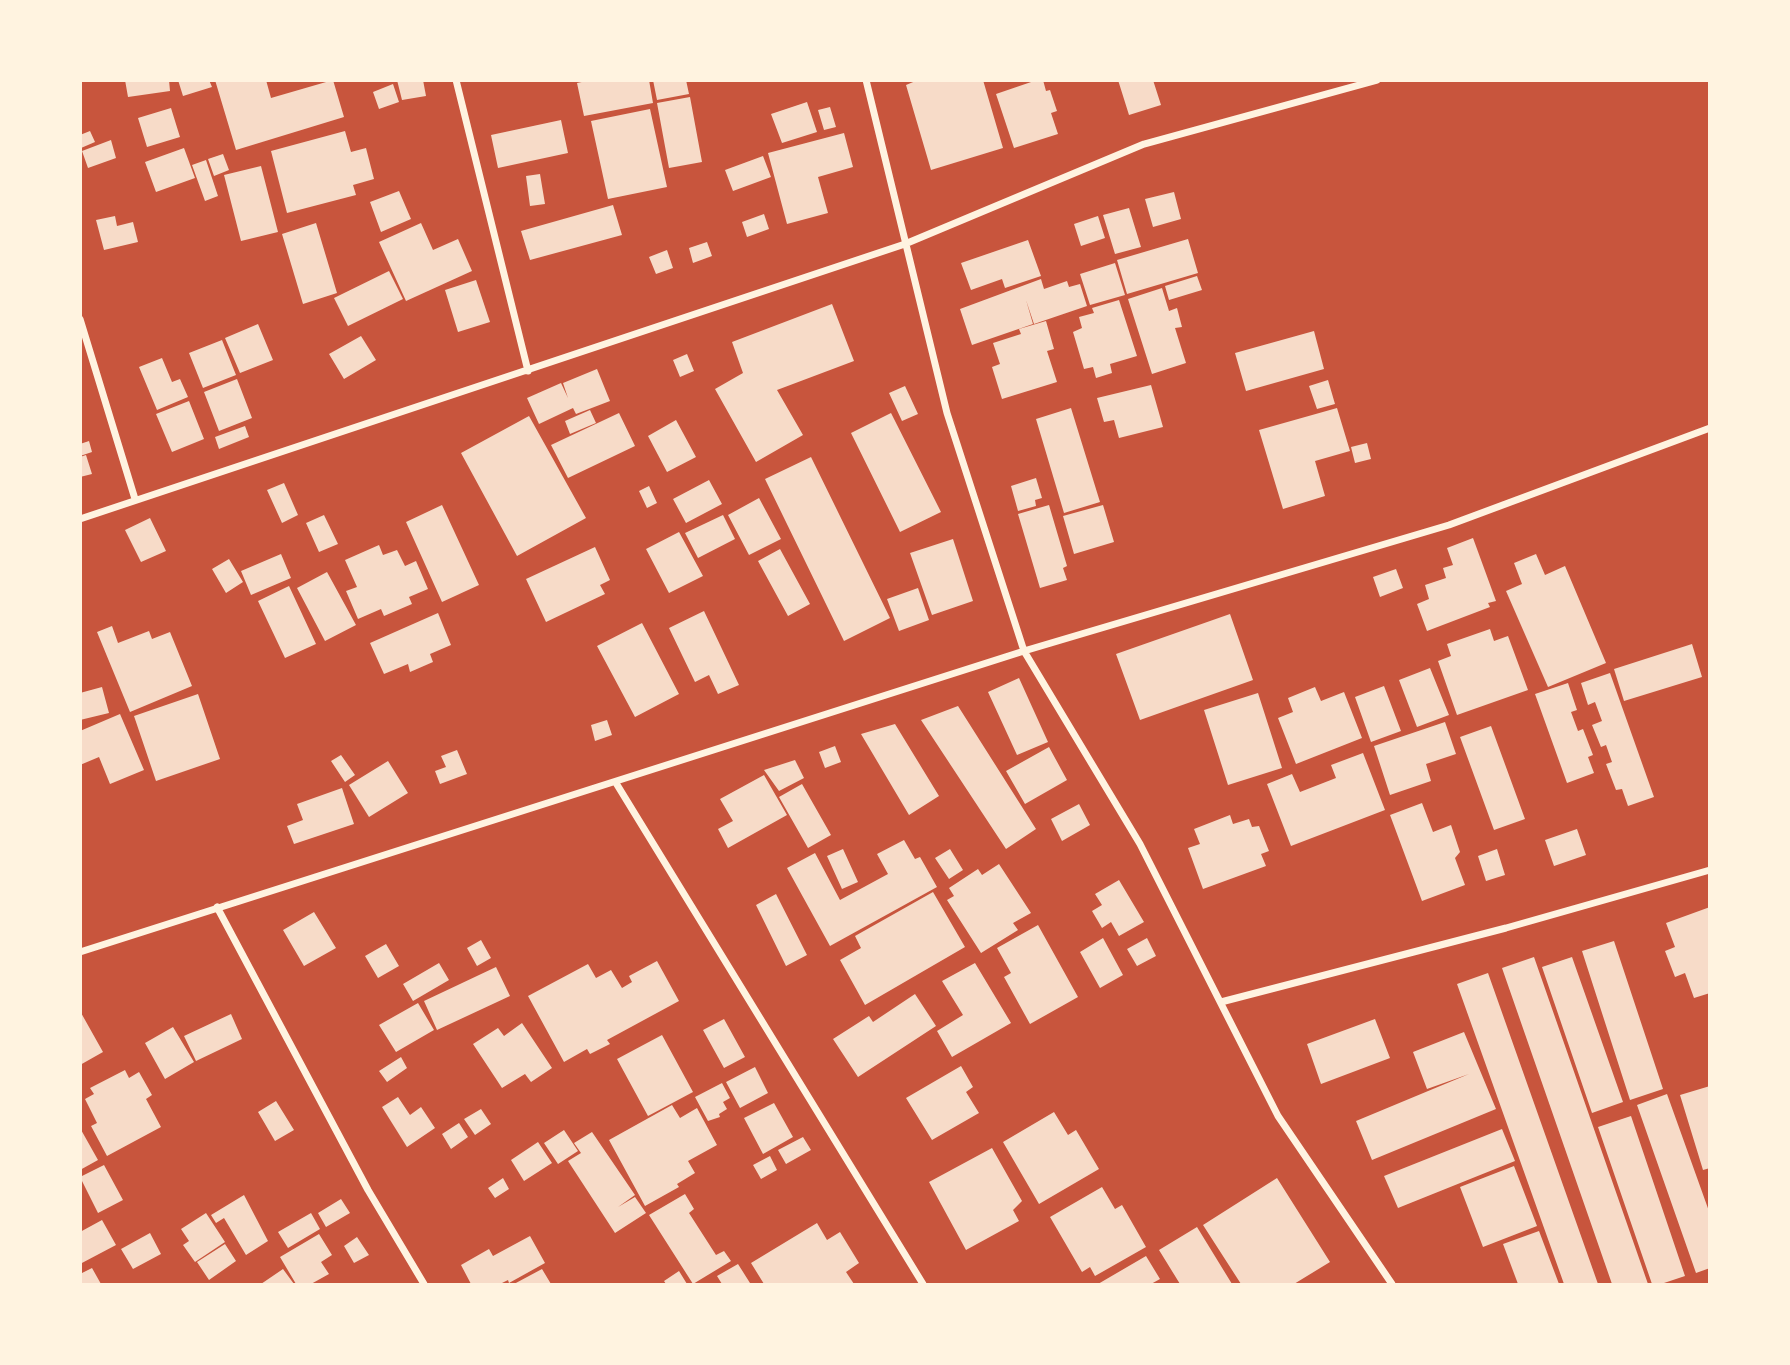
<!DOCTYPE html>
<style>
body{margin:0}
#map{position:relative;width:1790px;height:1365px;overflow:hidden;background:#c8553d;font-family:"Golos Text",sans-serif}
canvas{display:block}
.frame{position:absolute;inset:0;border:82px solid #fff3e0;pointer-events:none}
</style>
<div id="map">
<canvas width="1790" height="1365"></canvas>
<div class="frame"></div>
</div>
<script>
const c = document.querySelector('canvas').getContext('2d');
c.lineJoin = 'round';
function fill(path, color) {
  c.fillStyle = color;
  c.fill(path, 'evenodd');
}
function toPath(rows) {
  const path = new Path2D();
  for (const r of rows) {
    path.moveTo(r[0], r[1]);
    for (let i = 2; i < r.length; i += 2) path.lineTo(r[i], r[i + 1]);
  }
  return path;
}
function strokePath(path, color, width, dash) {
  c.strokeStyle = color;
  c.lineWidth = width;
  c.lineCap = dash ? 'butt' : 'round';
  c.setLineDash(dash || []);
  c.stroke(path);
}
const building = toPath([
 [125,80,169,80,170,91,128,97],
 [178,80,209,80,212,87,183,96],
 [215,80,266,80,271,98,333,80,344,117,236,150],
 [397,80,423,80,426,96,402,100],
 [591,80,649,80,653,103,584,116,577,83],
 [653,80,686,80,689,94,657,100],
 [918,80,983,80,1003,148,931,170,906,85],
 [1037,80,1043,80,1046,91,1050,90,1057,111,1051,113,1058,134,1014,148,996,94],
 [1118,80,1153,80,1161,105,1129,115],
 [393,84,399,102,379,109,373,92],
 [690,97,702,162,669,168,657,103],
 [807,102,817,132,782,143,771,114],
 [830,107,836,127,824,130,818,110],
 [171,108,180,137,147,147,138,118],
 [650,109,667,187,608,199,591,121],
 [561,120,568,153,498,168,491,135],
 [90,131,95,142,81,148,80,135],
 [345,131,351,152,366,148,374,179,353,185,356,195,287,213,271,151],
 [844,133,853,167,818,177,828,213,787,224,768,153],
 [111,140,116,158,88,168,82,151],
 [184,148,195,178,156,192,145,162],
 [223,154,229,170,214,176,208,159],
 [763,156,771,177,733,191,725,170],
 [206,160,218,196,205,201,192,165],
 [261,166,278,232,241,241,224,175],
 [540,174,545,204,530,206,526,176],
 [399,191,411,219,381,232,370,202],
 [1174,192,1181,219,1153,227,1145,199],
 [613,205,622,235,530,260,521,231],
 [1129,208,1141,247,1115,254,1103,215],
 [764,214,769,229,747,237,742,222],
 [115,216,117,226,133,222,138,242,104,250,96,220],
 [1098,216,1105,238,1081,246,1074,224],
 [316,223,337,293,303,304,282,234],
 [421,223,433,250,458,239,472,271,406,301,379,242],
 [1188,239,1198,273,1127,294,1117,260],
 [1028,240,1041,276,1005,288,1002,279,971,290,961,263],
 [707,242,712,256,693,263,689,248],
 [667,250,673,268,656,274,649,257],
 [1115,263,1125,295,1090,305,1080,274],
 [389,271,403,299,348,326,334,298],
 [1197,276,1202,290,1169,300,1165,286],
 [1041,279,1044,289,1067,281,1069,287,1080,284,1087,306,1034,324,1026,300,1033,324,972,345,960,309],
 [476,280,490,322,458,332,445,290],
 [1162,288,1169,311,1177,308,1182,327,1175,328,1186,363,1152,374,1128,299],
 [1119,300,1137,356,1110,364,1112,373,1096,378,1093,367,1084,369,1073,332,1082,328,1079,317,1094,313,1092,308],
 [832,304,854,361,777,390,803,435,756,462,715,389,743,373,732,342],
 [1046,321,1054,349,1047,351,1057,382,1002,399,992,367,1000,364,993,343,1021,334,1019,329],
 [258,324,273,360,240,373,225,338],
 [1314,331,1324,369,1246,391,1235,353],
 [361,336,376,360,344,379,329,354],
 [222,340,236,375,203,388,189,353],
 [687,354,694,371,680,377,673,360],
 [162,358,172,382,180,379,188,397,157,410,139,367],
 [597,369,610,401,576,414,573,408,539,424,527,398,561,383,568,398,563,383],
 [237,379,252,418,219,431,204,392],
 [1328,380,1335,404,1317,409,1309,386],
 [1151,385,1163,427,1119,438,1114,420,1104,422,1097,398],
 [905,386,918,414,902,421,889,393],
 [189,401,204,439,172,452,156,414],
 [1071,408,1100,502,1064,513,1036,419],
 [1337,408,1350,451,1315,461,1325,496,1283,509,1259,430],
 [590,410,596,423,570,434,565,421],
 [619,413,635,446,568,478,551,445],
 [891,413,941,512,900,532,851,433],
 [529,416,586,518,517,556,461,453],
 [676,420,696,457,667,472,648,436],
 [245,426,249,437,219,449,215,437],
 [89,441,92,452,80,456,80,444],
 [1367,443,1371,459,1355,463,1351,447],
 [86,455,92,474,80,477,80,457],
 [811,457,890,618,844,641,765,479],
 [1036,478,1042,498,1035,500,1036,506,1018,511,1011,486],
 [709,480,722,504,686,523,673,499],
 [284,483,298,515,282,523,267,490],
 [649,486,657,503,647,508,639,491],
 [759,498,781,539,749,555,728,515],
 [442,505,479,585,442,602,406,522],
 [1049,505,1067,566,1063,568,1067,580,1040,588,1018,514],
 [1103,505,1114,542,1074,554,1063,516],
 [324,515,338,544,319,552,306,523],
 [723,515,735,539,698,558,685,533],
 [150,518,166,551,141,562,125,530],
 [679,532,703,576,669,593,646,549],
 [1473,538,1496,601,1488,603,1490,607,1427,631,1417,604,1429,599,1425,585,1446,578,1443,568,1453,565,1447,548],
 [953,539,973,601,932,615,910,553],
 [379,545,383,555,397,550,405,566,416,561,428,589,409,597,412,604,384,616,381,609,358,619,346,591,357,587,345,560],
 [595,547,610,580,600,585,605,594,546,622,526,579],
 [780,549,810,604,788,616,758,561],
 [281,554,291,578,251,595,241,571],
 [1536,554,1545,575,1565,566,1606,663,1548,687,1506,591,1522,584,1514,563],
 [229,559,243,582,226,593,212,569],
 [1396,569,1403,588,1380,597,1373,577],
 [327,572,356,625,325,641,297,588],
 [289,586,316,644,285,658,258,601],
 [918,588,929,620,899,631,887,599],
 [704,611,739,685,718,694,709,675,695,682,669,628],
 [438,613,451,645,430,654,433,662,410,672,408,664,384,674,370,643],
 [1230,614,1253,680,1140,720,1116,654],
 [642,623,679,694,635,717,597,646],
 [112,626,118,643,149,631,152,639,170,632,192,686,130,712,97,632],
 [1490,629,1494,641,1508,636,1528,690,1457,715,1438,661,1451,656,1447,644],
 [1692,644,1702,677,1624,701,1614,669],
 [1430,668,1449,715,1417,727,1399,680],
 [1610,673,1654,797,1628,806,1622,789,1616,790,1606,764,1612,762,1606,745,1601,747,1592,725,1602,721,1595,702,1588,705,1581,683],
 [1019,678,1048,742,1017,755,988,692],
 [1568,683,1577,710,1571,712,1578,731,1583,729,1593,755,1588,757,1594,773,1567,783,1535,694],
 [1384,686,1401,731,1371,742,1355,697],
 [102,687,109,713,80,720,80,693],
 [1315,687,1321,701,1344,692,1362,738,1296,764,1278,718,1293,712,1288,698],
 [1258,693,1282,768,1228,785,1204,710],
 [198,694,220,759,156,781,134,716],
 [958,706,1036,829,1006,849,921,720],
 [120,714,144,770,110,784,99,757,80,765,80,731],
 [607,720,612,735,595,741,591,725],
 [1445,722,1456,754,1426,764,1431,781,1390,795,1374,746],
 [895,724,939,796,909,815,861,734],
 [1491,726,1525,819,1494,830,1460,737],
 [835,746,841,762,825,768,819,752],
 [1049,747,1067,780,1025,804,1006,771],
 [457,750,467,774,440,784,435,771,446,767,441,756],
 [1363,753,1385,810,1291,846,1267,784,1292,774,1300,792,1336,778,1331,765],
 [341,755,355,775,345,782,331,761],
 [795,760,804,778,779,791,764,770],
 [388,761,408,793,369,817,349,785],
 [764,775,787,815,728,848,718,829,733,821,720,799],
 [802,784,831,835,808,848,779,797],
 [342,788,354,824,294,844,287,826,303,820,297,804],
 [1422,803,1433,832,1451,825,1460,852,1455,858,1465,885,1422,901,1390,815],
 [1079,804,1090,825,1062,841,1051,819],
 [1230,815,1233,824,1249,819,1252,827,1259,826,1269,851,1261,854,1266,866,1203,889,1188,848,1200,844,1194,829],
 [1577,829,1586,855,1554,866,1545,840],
 [904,840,915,859,920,857,937,887,830,946,787,868,815,853,840,900,888,874,877,854],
 [843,849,858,882,842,889,827,856],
 [950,849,963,870,949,879,935,858],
 [1497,849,1505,875,1486,881,1478,856],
 [999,864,1031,913,1013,923,1018,930,981,953,947,900,954,896,949,888,978,869,982,875],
 [1119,880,1144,922,1119,936,1111,922,1102,928,1092,911,1102,905,1095,894],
 [933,892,965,947,865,1005,840,960,861,948,855,936],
 [776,894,807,955,786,966,756,905],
 [1710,907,1710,993,1694,998,1685,973,1675,977,1665,951,1675,947,1666,923],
 [314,912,336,948,304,966,283,930],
 [1038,925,1078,997,1030,1024,1004,977,1011,973,997,948],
 [1103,938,1123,975,1100,988,1080,952],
 [1147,938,1156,956,1137,966,1127,949],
 [481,940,491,958,477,966,467,948],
 [1614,941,1663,1089,1630,1100,1582,951],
 [386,944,399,966,378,978,365,956],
 [1534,957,1648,1284,1612,1284,1502,968],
 [1572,957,1623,1102,1592,1113,1542,967],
 [657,961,679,1001,607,1040,610,1044,590,1054,587,1049,564,1062,528,996,588,964,596,978,611,970,622,988,632,982,629,976],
 [439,963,449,980,413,1001,403,984],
 [975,963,1011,1023,952,1057,937,1031,963,1015,942,981],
 [496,967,510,996,437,1030,424,1001],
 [1488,973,1598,1284,1564,1284,1457,984],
 [915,994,936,1026,858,1077,833,1039,869,1016,873,1022],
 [418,1003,434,1030,396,1052,379,1025],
 [80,1011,103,1052,80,1065],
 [231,1014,242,1039,196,1061,184,1036],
 [724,1019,745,1057,724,1068,703,1030],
 [1375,1019,1390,1058,1321,1084,1307,1044],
 [522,1023,552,1068,531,1082,525,1074,502,1088,473,1044,498,1028,504,1036],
 [173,1027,194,1062,165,1079,145,1043],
 [1464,1032,1496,1109,1372,1160,1356,1121,1469,1074,1427,1089,1413,1052],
 [662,1035,693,1092,648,1116,617,1059],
 [401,1057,407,1068,387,1082,379,1071],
 [961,1066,973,1087,966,1092,979,1113,932,1140,906,1098],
 [755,1067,768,1093,740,1108,726,1082],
 [125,1070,129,1078,139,1072,152,1095,146,1099,161,1127,107,1156,91,1126,97,1123,85,1099,94,1094,90,1088],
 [722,1083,730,1098,723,1102,727,1109,719,1114,720,1117,708,1121,695,1097],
 [1710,1086,1710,1168,1703,1170,1680,1095],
 [1667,1094,1710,1214,1710,1268,1696,1273,1637,1105],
 [398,1097,410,1115,421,1107,435,1128,407,1147,382,1107],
 [276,1101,294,1130,275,1141,258,1112],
 [774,1103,793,1137,763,1154,744,1118],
 [672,1105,680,1118,697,1108,717,1145,688,1161,695,1173,677,1184,679,1187,645,1206,609,1140],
 [481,1109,491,1124,475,1135,464,1119],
 [1054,1112,1068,1135,1076,1130,1099,1169,1039,1204,1003,1142],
 [1631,1116,1685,1276,1661,1284,1652,1284,1598,1127],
 [459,1123,468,1137,451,1149,442,1134],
 [80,1128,98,1160,80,1170],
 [1502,1129,1515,1161,1398,1208,1384,1176],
 [564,1130,578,1151,558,1164,544,1143],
 [592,1132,635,1195,618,1207,635,1197,646,1213,615,1233,568,1161,581,1153,574,1143],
 [803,1137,811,1150,786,1164,778,1150],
 [538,1142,552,1163,524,1181,511,1160],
 [992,1148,1022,1201,1013,1210,1019,1221,966,1250,929,1182],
 [770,1156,777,1170,761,1179,753,1165],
 [104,1165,123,1200,98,1213,80,1177],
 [1514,1166,1537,1226,1483,1247,1460,1187],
 [503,1178,509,1189,495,1198,488,1188],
 [1277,1178,1330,1262,1294,1284,1241,1284,1203,1225],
 [1102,1187,1115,1209,1122,1205,1146,1247,1095,1276,1090,1267,1082,1272,1050,1217],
 [685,1194,694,1209,689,1213,716,1255,724,1251,731,1261,693,1284,649,1215],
 [244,1195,268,1241,246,1255,224,1218,216,1223,211,1215],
 [341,1199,350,1213,326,1227,318,1213],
 [206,1213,225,1242,195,1262,183,1245,189,1241,181,1229],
 [311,1213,320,1229,288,1248,278,1232],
 [102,1220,116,1245,80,1264,80,1232],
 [817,1223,827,1240,840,1232,859,1263,846,1272,854,1284,764,1284,751,1263],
 [1197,1227,1232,1284,1180,1284,1159,1250],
 [1539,1231,1559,1284,1518,1284,1503,1244],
 [150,1233,161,1254,133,1269,121,1249],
 [319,1234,332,1255,321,1262,329,1274,311,1284,296,1284,280,1257],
 [530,1236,545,1263,509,1283,508,1280,500,1284,471,1284,461,1265,489,1249,493,1256],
 [357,1237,369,1255,354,1263,344,1246],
 [225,1244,236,1261,209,1280,197,1262],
 [1146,1256,1160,1279,1151,1284,1098,1284],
 [738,1264,750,1283,722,1284,717,1276],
 [92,1268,101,1284,82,1284,80,1274],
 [283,1269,294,1284,261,1284],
 [542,1269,551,1284,514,1284],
 [679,1271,687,1284,666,1284,664,1281]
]);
const minor = toPath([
 [456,80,528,371],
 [866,80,947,413,1024,651,1140,844,1278,1116,1392,1284],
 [80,319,135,499],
 [80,519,905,244,1144,144,1377,80],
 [616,783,923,1284],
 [217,907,368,1190,424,1284],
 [80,952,1024,651,1449,525,1710,428],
 [1221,1002,1506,928,1710,870]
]);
fill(building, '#f7dbc8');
strokePath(minor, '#fff3e0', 7);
</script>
